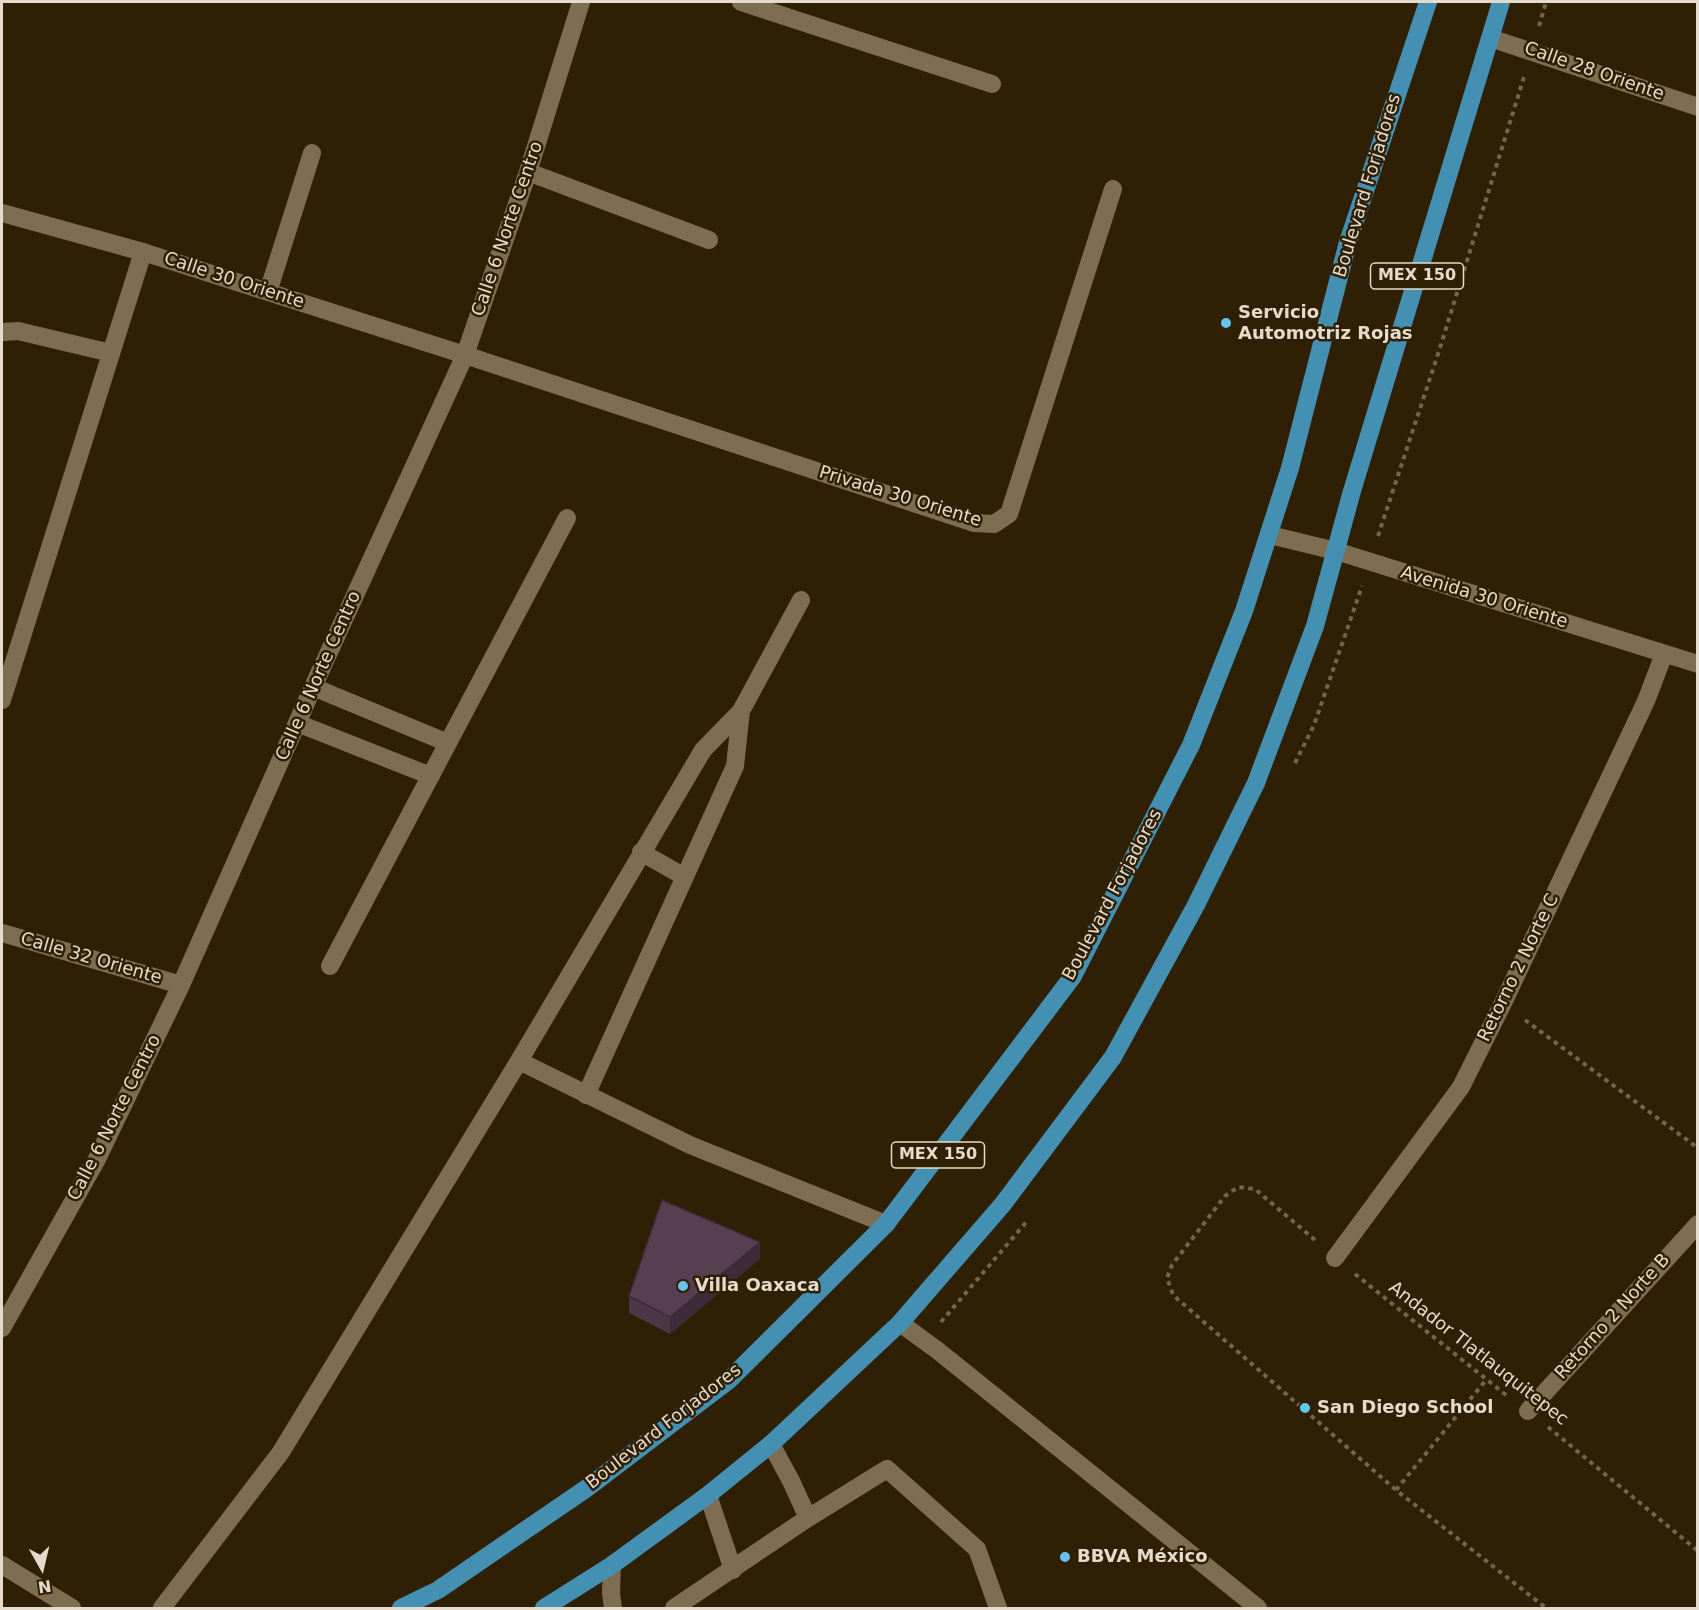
<!DOCTYPE html>
<meta charset="utf-8">
<style>
body{margin:0}
#map{position:relative;width:1699px;height:1610px;overflow:hidden;background:#2e1f05;font-family:"DejaVu Sans",sans-serif}
canvas{display:block}
.frame{position:absolute;inset:0;border:3px solid #e5dbcc;pointer-events:none}
.north{position:absolute;left:12px;top:1538px;width:60px;height:60px;-webkit-text-stroke:4px #2e1f05;paint-order:stroke;rotate:172deg;font-size:16px;font-weight:700;line-height:24px;text-align:center;color:#e5dbcc}
.north::after{content:'';display:block;margin:auto;width:21px;height:27px;background:#e5dbcc;clip-path:polygon(50% 0,100% 100%,50% 72%,0 100%)}
</style>
<div id="map">
<canvas width="1699" height="1610"></canvas>
<div class="frame"></div>
<div class="north">N</div>
</div>
<script>
const c = document.querySelector('canvas').getContext('2d');
c.lineJoin = 'round';
function toPath(rows) {
  const path = new Path2D();
  for (const r of rows) {
    path.moveTo(r[0], r[1]);
    for (let i = 2; i < r.length; i += 2) path.lineTo(r[i], r[i + 1]);
  }
  return path;
}
function strokePath(path, color, width, dash) {
  c.strokeStyle = color;
  c.lineWidth = width;
  c.lineCap = dash ? 'butt' : 'round';
  c.setLineDash(dash || []);
  c.stroke(path);
}
function fill(path, color) {
  c.fillStyle = color;
  c.fill(path, 'evenodd');
}
function drawText(font, color, halo, rows, align = 'center') {
  c.font = font + ' "DejaVu Sans",sans-serif';
  c.lineWidth = 5;
  c.setLineDash([]);
  c.textBaseline = 'middle';
  c.strokeStyle = halo;
  c.fillStyle = color;
  for (const [text, x, y, turn = 0] of rows) {
    c.save();
    c.translate(x, y);
    c.rotate((+turn || 0) * Math.PI / 180);
    c.textAlign = isNaN(turn) ? turn : align;
    if (halo) c.strokeText(text, 0, 0);
    c.fillText(text, 0, 0);
    c.restore();
  }
}
const path = toPath([
 [1539,26,1546,2],
 [1378,536,1439,351,1524,77],
 [1295,763,1314,725,1362,586],
 [1525,1020,1698,1148],
 [1315,1240,1255,1189,1238,1187,1225,1196,1172,1265,1167,1278,1173,1295,1396,1490,1546,1608],
 [1355,1274,1506,1395],
 [941,1322,1028,1220],
 [1548,1427,1698,1551],
 [1396,1490,1486,1380]
]);
const minor = toPath([
 [741,2,992,84],
 [1490,38,1698,107],
 [528,172,709,240],
 [2,213,143,252,465,355,974,523,994,524,1009,514,1113,189],
 [268,292,312,153],
 [2,332,18,331,111,353],
 [1270,535,1336,551,1698,664],
 [313,687,448,743],
 [2,700,143,252],
 [297,723,431,776],
 [641,852,683,876],
 [2,933,181,985],
 [330,966,567,518],
 [519,1061,690,1145,886,1224],
 [586,1095,735,766,741,711],
 [1335,1258,1461,1087,1503,1003,1646,701,1664,654],
 [900,1323,937,1350,1258,1608],
 [2,1328,97,1159,181,985,313,687,465,355,528,172,581,2],
 [1528,1411,1698,1224],
 [771,1444,791,1481,808,1518],
 [708,1495,733,1570],
 [2,1565,72,1608],
 [612,1565,611,1593,613,1608],
 [162,1608,281,1452,519,1061,703,750,741,711,801,600],
 [674,1608,808,1518,887,1469,977,1549,998,1608]
]);
const major = toPath([
 [401,1608,438,1590,587,1488,729,1380,886,1224,1073,976,1191,745,1244,611,1290,468,1348,242,1428,2],
 [544,1608,612,1565,708,1495,771,1444,900,1323,1003,1204,1113,1057,1196,905,1256,783,1315,626,1352,491,1501,2]
]);
const wall = toPath([
 [760,1259,670,1334,629,1313,629,1296]
]);
const shadedWall = toPath([
 [760,1242,760,1259,670,1334,670,1317]
]);
const building = toPath([
 [662,1200,760,1242,670,1317,629,1296,662,1200]
]);
const markers = [
 [1226,323,6,"#65c5ee"],
 [683,1286,6,"#65c5ee"],
 [1305,1408,6,"#65c5ee"],
 [1065,1557,6,"#65c5ee"]
];
const shields = [
 [1417,276,93],
 [938,1155,93]
];
const shieldNames = [
 ["MEX 150",1417,276],
 ["MEX 150",938,1155]
];
const streetNames = [
 ["Calle 28 Oriente",1594,72,19],
 ["Boulevard Forjadores",1368,186,-73],
 ["Calle 6 Norte Centro",508,229,-71],
 ["Calle 30 Oriente",234,281,18],
 ["Privada 30 Oriente",900,497,17],
 ["Avenida 30 Oriente",1484,598,17],
 ["Calle 6 Norte Centro",319,676,-66],
 ["Boulevard Forjadores",1113,895,-62],
 ["Calle 32 Oriente",91,959,16],
 ["Retorno 2 Norte C",1519,968,-64],
 ["Calle 6 Norte Centro",115,1118,-63],
 ["Retorno 2 Norte B",1613,1317,-48],
 ["Andador Tlatlauquitepec",1478,1354,38],
 ["Boulevard Forjadores",664,1427,-38]
];
const poiNames = [
 ["Servicio",1238,313],
 ["Automotriz Rojas",1238,334],
 ["Villa Oaxaca",695,1286],
 ["San Diego School",1317,1408],
 ["BBVA México",1077,1557]
];
strokePath(path, '#72654f', 4, [4.5, 4.5]);
strokePath(minor, '#7e6d51', 18);
strokePath(major, '#4490b2', 18);
fill(wall, '#4b3546');
fill(shadedWall, '#3d2b39');
fill(building, '#573e51');
strokePath(building, '#3d2b39', 1.5);
for (const [x, y, r, color] of markers) {
  const dot = new Path2D();
  dot.arc(x, y, r, 0, 2 * Math.PI);
  c.fillStyle = color;
  c.fill(dot);
  strokePath(dot, '#2e1f05', 2);
}
for (const [x, y, w] of shields) {
  const box = new Path2D();
  box.roundRect(x - w / 2, y - 13, w, 26, 4.5);
  c.fillStyle = '#2e1f05';
  c.fill(box);
  strokePath(box, '#e5dbcc', 1.5);
}
drawText('bold 16px', '#e5dbcc', null, shieldNames);
drawText('18px', '#e5dbcc', '#2e1f05', streetNames);
drawText('bold 18px', '#e5dbcc', '#2e1f05', poiNames, 'left');
</script>
